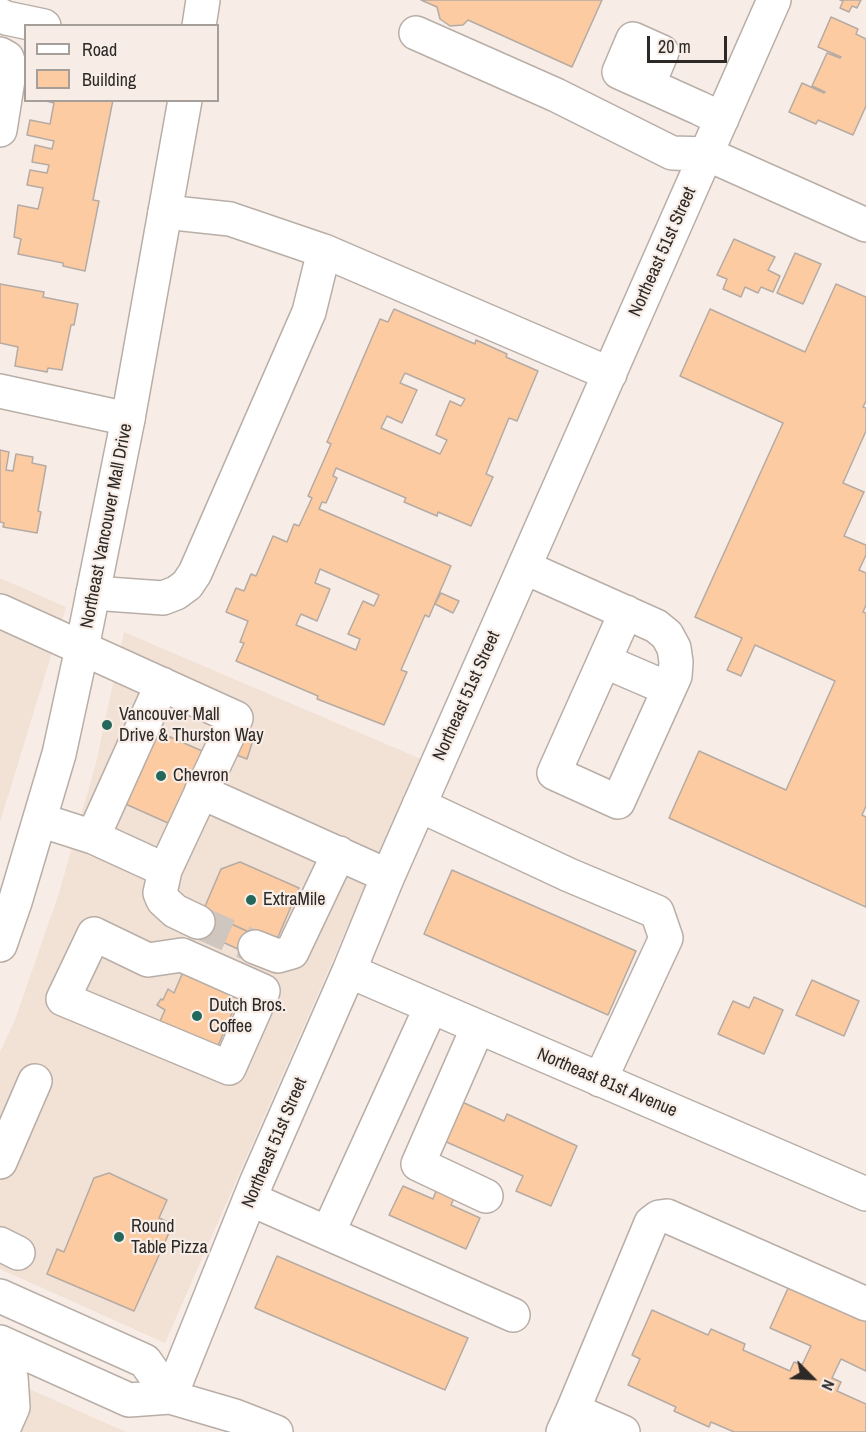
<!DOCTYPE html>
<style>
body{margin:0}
#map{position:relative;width:866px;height:1432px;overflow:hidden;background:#f7ede6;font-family:"Archivo Narrow",sans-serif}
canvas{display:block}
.legend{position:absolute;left:24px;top:24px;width:195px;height:78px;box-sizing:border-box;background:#f7ede6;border:2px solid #a69f99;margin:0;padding:8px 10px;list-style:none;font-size:18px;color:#2d2926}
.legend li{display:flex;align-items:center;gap:12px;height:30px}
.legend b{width:30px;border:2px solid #a69f99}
.north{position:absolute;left:782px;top:1348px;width:60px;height:60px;-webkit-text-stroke:4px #f7ede6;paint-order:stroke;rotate:114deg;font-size:16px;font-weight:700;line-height:24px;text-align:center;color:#2d2926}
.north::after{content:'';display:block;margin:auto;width:21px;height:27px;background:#2d2926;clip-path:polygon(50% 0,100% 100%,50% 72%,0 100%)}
.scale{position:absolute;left:647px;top:36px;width:80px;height:27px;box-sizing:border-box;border:3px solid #2d2926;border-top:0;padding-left:8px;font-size:18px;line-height:21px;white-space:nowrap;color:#2d2926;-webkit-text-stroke:4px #f7ede6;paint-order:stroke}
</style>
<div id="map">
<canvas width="866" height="1432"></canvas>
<ul class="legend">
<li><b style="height:8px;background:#fff"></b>Road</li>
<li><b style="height:16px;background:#fccba1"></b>Building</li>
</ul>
<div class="north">N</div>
<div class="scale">20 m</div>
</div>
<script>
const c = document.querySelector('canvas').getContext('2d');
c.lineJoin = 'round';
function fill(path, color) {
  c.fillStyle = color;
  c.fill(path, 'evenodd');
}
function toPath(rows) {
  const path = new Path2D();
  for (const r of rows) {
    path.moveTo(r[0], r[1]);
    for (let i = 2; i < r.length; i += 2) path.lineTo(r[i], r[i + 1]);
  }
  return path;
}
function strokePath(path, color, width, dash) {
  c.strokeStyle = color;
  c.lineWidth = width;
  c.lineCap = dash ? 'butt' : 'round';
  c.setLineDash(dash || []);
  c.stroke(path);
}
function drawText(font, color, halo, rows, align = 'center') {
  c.font = font + ' "Archivo Narrow",sans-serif';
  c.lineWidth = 4.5;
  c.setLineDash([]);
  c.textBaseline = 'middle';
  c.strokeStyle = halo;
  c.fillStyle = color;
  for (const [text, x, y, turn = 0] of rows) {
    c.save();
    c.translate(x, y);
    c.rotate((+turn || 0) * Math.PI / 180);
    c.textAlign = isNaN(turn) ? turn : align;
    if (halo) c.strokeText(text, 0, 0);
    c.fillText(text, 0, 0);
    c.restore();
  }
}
const built = toPath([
 [0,578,66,607,0,822],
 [124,632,421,759,165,1343,0,1269,0,1052,15,1020,59,893,96,763],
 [0,1376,126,1432,0,1432]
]);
const building = toPath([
 [421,0,602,0,572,67,468,20,463,25,450,26,440,19,437,7,421,0],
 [840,0,861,0,857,8,852,6,849,12,840,8,843,1,840,0],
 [831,17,858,29,856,34,866,39,866,106,853,135,818,120,816,124,789,112,802,83,824,93,825,92,812,86,827,53,840,58,841,57,818,47,831,17],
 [42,100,113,100,93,200,99,201,85,271,63,266,63,263,18,254,21,239,14,237,18,205,38,209,43,188,27,185,30,170,47,173,49,165,32,162,35,145,52,149,54,141,27,135,30,120,50,124,54,103,42,100],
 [734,239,775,257,768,270,780,276,773,292,761,287,758,293,745,287,741,297,723,289,727,279,717,275,734,239],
 [795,253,821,264,803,304,777,293,795,253],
 [0,284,44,292,43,297,78,304,74,325,71,325,62,370,48,368,47,372,15,366,18,347,0,343,0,284],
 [836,284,866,297,866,401,863,407,866,408,866,431,843,483,864,492,844,536,866,545,866,555,859,570,866,573,866,605,863,612,866,613,866,806,862,815,866,817,866,907,669,818,699,751,786,790,835,681,755,645,741,676,727,670,742,638,695,617,783,423,680,376,710,309,805,352,836,284],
 [394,309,475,344,476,340,507,354,506,357,538,371,517,421,509,418,486,474,493,477,471,526,438,512,437,516,404,502,406,498,336,468,333,476,337,478,326,503,322,502,319,509,451,566,429,617,425,615,401,670,407,672,384,725,317,699,318,696,236,661,244,643,240,642,248,621,226,612,236,588,244,591,251,574,256,576,273,536,287,542,294,524,299,526,312,498,308,496,331,444,327,442,380,319,388,322,394,309],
 [405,373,465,399,461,406,450,401,436,435,447,440,440,454,381,428,387,416,402,423,417,390,400,383,405,373],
 [320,569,379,595,374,606,363,601,348,634,360,639,356,650,296,625,301,614,317,621,330,589,315,583,320,569],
 [0,450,9,452,6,470,13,471,16,454,33,457,32,463,46,466,38,511,41,512,37,533,3,527,4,523,0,522,0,450],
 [441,593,459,601,453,613,435,604,441,593],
 [145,726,209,754,177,827,112,798,145,726],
 [241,736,253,740,247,759,234,754,241,736],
 [240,862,299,888,275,944,203,911,221,869,240,862],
 [452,870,636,951,608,1015,424,934,452,870],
 [203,911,260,937,251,955,194,929,203,911],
 [183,972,239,997,217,1048,160,1021,165,1010,157,1005,161,999,163,1000,168,989,174,993,183,972],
 [812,980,859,1001,844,1036,796,1015,812,980],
 [754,997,783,1010,764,1054,718,1034,733,1001,749,1008,754,997],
 [460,1101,504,1121,507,1114,577,1146,551,1206,516,1191,523,1176,442,1140,460,1101],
 [109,1173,167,1200,159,1218,173,1224,134,1311,47,1274,57,1249,64,1252,94,1178,109,1173],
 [403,1186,433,1199,436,1191,454,1198,451,1205,480,1218,466,1249,389,1215,403,1186],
 [277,1256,468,1338,445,1390,255,1308,277,1256],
 [789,1286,866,1321,866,1371,841,1359,832,1378,841,1382,837,1391,866,1404,866,1432,734,1432,711,1422,709,1427,674,1411,676,1407,628,1385,640,1359,632,1355,652,1310,708,1335,711,1329,745,1344,743,1350,790,1371,794,1362,802,1365,811,1346,770,1328,789,1286]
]);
const minorTunnel = toPath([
 [198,922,255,947]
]);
const minor = toPath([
 [0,15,6,18,44,26],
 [416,33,556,95,672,153,707,154,866,225],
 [0,54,7,58,10,67,0,130],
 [648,85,662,52,633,39,619,72,648,85,699,108,722,119],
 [324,251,610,374],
 [0,391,128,419],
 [524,567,656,626,667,635,674,648,676,662,675,676,618,802,554,773,626,612],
 [93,593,163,598,176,593,187,585,195,573,309,312,324,251,230,219,165,212],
 [0,611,236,718,165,870,93,837,40,820],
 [604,661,669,689],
 [201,792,388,876],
 [419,805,569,875,657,912,666,938,600,1080],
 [93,837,162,684],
 [165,870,160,893,163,900,175,911,198,922],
 [94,934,148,960,182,955,263,991,229,1068,63,999,94,934],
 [255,947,278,956,292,952,339,853],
 [349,971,866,1194],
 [478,1027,418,1164,486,1196],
 [0,1162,35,1081],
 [250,1199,513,1315],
 [328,1233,431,1007],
 [0,1244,18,1253],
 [0,1296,145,1361,170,1397],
 [0,1342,129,1400,170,1397,235,1416,276,1432],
 [0,1353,11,1377,13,1407,2,1432],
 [170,1397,257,1181,349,971,388,876,774,0],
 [573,1410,651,1223,659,1217,667,1216,866,1304],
 [563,1432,573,1410,623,1432]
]);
const major = toPath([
 [199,26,203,0],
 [0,945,15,902,59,754,82,648,128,419,185,100]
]);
const markers = [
 [107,725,6,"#23685a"],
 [161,776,6,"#23685a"],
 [251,900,6,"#23685a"],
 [197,1016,6,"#23685a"],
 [119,1237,6,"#23685a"]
];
const streetNames = [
 ["Northeast 51st Street",663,252,-66],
 ["Northeast Vancouver Mall Drive",107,526,-79],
 ["Northeast 51st Street",467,696,-66],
 ["Northeast 81st Avenue",607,1083,23],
 ["Northeast 51st Street",275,1143,-67]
];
const poiNames = [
 ["Vancouver Mall",119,715],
 ["Drive & Thurston Way",119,736],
 ["Chevron",173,776],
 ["ExtraMile",263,900],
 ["Dutch Bros.",209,1006],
 ["Coffee",209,1027],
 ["Round",131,1227],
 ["Table Pizza",131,1248]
];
fill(built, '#f2e1d5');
fill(building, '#fccba1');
strokePath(building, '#b5aba4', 1.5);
strokePath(minorTunnel, '#cfc6c0', 33, [33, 16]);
strokePath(minor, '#b8aea7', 36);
strokePath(major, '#b8aea7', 36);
strokePath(minor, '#fff', 33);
strokePath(major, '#fff', 33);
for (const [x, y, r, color] of markers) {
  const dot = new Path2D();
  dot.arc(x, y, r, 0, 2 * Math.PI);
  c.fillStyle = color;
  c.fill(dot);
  strokePath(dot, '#f7ede6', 2);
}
drawText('18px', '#2d2926', '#f7ede6', streetNames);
drawText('18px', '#2d2926', '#f7ede6', poiNames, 'left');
</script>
